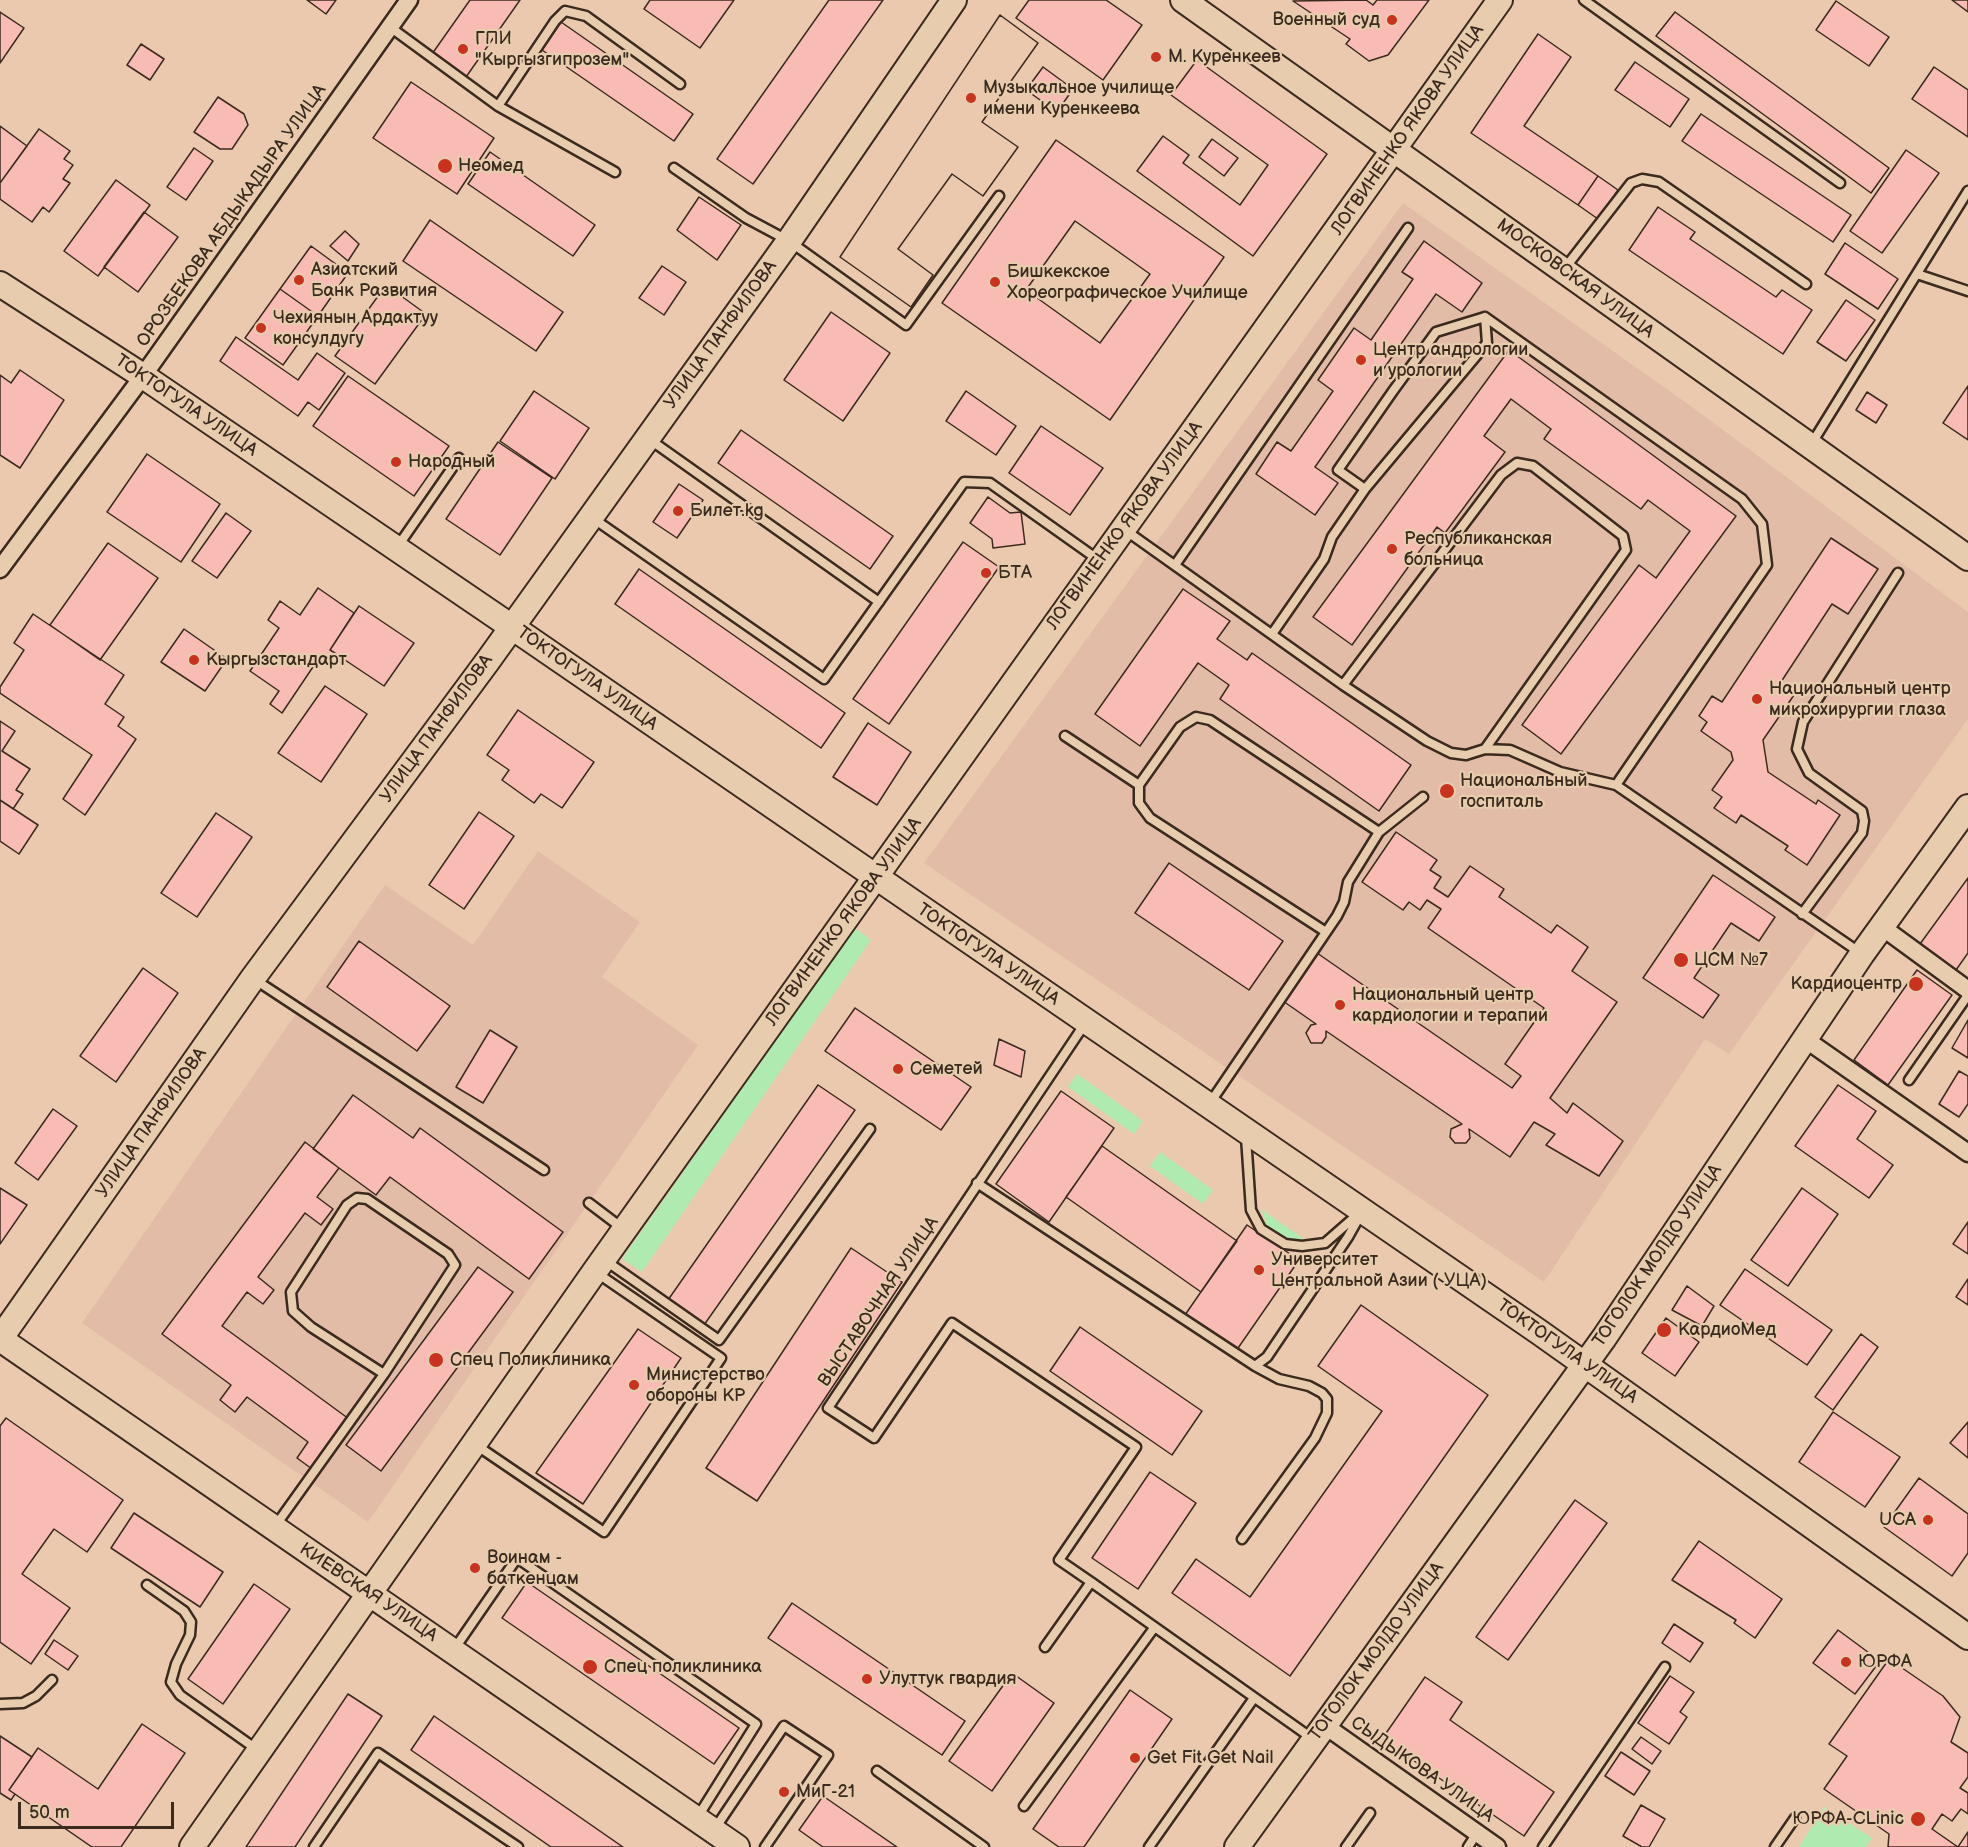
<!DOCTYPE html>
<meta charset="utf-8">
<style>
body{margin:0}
#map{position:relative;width:1968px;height:1847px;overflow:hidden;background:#eac9af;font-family:"Balsamiq Sans",sans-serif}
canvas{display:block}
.scale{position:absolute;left:18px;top:1802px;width:156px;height:27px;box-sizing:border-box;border:3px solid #3b2a1e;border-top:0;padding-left:8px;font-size:18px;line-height:21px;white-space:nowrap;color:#3b2a1e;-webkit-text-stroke:4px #e7ccae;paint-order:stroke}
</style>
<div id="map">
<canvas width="1968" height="1847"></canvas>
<div class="scale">50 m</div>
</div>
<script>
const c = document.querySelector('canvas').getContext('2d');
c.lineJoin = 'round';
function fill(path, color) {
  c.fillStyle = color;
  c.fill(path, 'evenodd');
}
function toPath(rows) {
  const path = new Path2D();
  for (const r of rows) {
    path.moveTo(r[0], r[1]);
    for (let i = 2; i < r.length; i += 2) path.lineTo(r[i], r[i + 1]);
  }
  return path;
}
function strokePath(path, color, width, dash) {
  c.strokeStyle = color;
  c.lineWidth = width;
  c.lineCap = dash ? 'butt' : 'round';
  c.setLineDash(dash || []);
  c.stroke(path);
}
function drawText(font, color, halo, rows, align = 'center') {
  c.font = font + ' "Balsamiq Sans",sans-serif';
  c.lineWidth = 4.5;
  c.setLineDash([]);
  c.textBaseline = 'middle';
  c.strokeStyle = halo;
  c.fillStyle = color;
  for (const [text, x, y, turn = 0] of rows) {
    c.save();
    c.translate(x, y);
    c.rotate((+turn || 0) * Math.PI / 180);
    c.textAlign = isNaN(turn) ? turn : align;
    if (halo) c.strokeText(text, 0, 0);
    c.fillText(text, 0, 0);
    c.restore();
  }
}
const built = toPath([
 [1403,203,1688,404,1968,612,1968,719,1729,1054,1705,1039,1544,1282,924,863],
 [538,851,640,922,602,977,698,1045,368,1522,82,1323,385,885,473,945]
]);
const green = toPath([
 [855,928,871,940,642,1272,622,1259],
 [1077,1074,1143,1121,1134,1134,1068,1087],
 [1160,1152,1213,1190,1203,1204,1150,1166],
 [1261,1209,1304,1239,1288,1240,1276,1233,1267,1226],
 [1824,1807,1872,1838,1866,1847,1799,1847]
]);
const building = toPath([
 [307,0,336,0,326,14,307,0],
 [470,0,520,0,466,77,432,54,470,0],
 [650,0,734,0,700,48,644,9,650,0],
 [829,0,883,0,753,184,717,159,829,0],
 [1029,0,1106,0,1142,25,1103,80,1016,18,1029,0],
 [1366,0,1373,5,1377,0,1429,0,1388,55,1369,61,1346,44,1350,39,1293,1,1366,0],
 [1952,0,1968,0,1968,12,1952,0],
 [1836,1,1889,37,1869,66,1816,30,1836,1],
 [0,12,24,28,0,63,0,12],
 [1675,12,1889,168,1871,193,1656,36,1675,12],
 [1000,15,1038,43,982,122,1018,147,983,196,952,174,898,249,933,275,911,307,840,257,1000,15],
 [1000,15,1038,43,982,122,1018,147,983,196,952,174,898,249,933,275,911,307,840,257,1000,15],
 [561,22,693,114,674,141,542,50,561,22],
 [1538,34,1571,57,1524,126,1598,176,1578,205,1471,133,1538,34],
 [141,44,164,59,150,80,127,65,141,44],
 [1197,60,1327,154,1253,256,1137,171,1163,136,1189,155,1183,163,1240,205,1268,165,1171,95,1197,60],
 [1635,62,1689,99,1670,127,1615,90,1635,62],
 [1043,67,1073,89,1057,112,1026,90,1043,67],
 [1934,67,1968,90,1968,137,1912,99,1934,67],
 [411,82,494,138,457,194,373,138,411,82],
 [218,97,244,114,248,125,232,149,220,149,194,132,218,97],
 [1701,114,1851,215,1833,242,1682,141,1701,114],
 [0,126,27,146,0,183,0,126],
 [39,129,70,151,64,159,73,165,63,179,70,183,49,212,43,207,32,222,0,199,0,183,39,129],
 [1212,139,1238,158,1224,176,1199,157,1212,139],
 [1056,140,1224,257,1110,420,942,303,1056,140],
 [1075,221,1150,274,1100,343,1026,290,1075,221],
 [194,148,213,161,186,200,167,187,194,148],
 [1906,150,1939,173,1882,253,1850,231,1906,150],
 [490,152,595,225,573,256,468,184,490,152],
 [1598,176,1618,190,1598,219,1578,205,1598,176],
 [116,180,150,205,98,276,64,251,116,180],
 [699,197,741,225,717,260,677,230,699,197],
 [1658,207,1695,232,1690,239,1776,297,1782,290,1812,310,1783,354,1629,250,1658,207],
 [144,212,178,237,138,292,104,267,144,212],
 [430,220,563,312,536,351,403,261,430,220],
 [345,231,359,244,348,261,330,246,345,231],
 [1424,241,1482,283,1462,312,1436,294,1315,467,1338,483,1315,515,1256,474,1277,442,1291,451,1333,391,1318,380,1354,328,1371,340,1413,279,1402,272,1424,241],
 [1845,243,1898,279,1878,309,1825,274,1845,243],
 [311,246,348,273,318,316,280,289,311,246],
 [662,266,686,282,664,315,639,298,662,266],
 [386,285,426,314,375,384,335,356,386,285],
 [280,289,318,316,283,365,245,338,280,289],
 [1846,300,1875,320,1846,361,1817,342,1846,300],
 [831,312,890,353,843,421,784,380,831,312],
 [236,337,298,380,317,353,345,373,319,410,308,402,298,416,220,361,236,337],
 [1509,350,1736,516,1561,754,1522,725,1639,565,1656,578,1690,531,1648,500,1641,509,1544,439,1551,429,1511,399,1484,436,1505,452,1445,533,1437,527,1352,645,1313,617,1509,350],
 [20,370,64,400,20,468,0,455,0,375,11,383,20,370],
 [348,376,449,446,414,496,313,426,348,376],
 [1968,386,1968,440,1943,423,1968,386],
 [534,391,589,428,555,479,500,441,534,391],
 [966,391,1016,426,996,455,946,421,966,391],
 [1867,392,1887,405,1876,423,1856,410,1867,392],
 [1041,426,1103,468,1070,515,1009,473,1041,426],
 [741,430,893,536,870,569,718,463,741,430],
 [498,442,552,478,500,555,446,519,498,442],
 [147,454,220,504,181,562,107,512,147,454],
 [679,484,703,500,677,538,653,522,679,484],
 [988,497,1010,513,1021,512,1025,544,993,548,992,539,970,523,988,497],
 [226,513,251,531,217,578,192,561,226,513],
 [1831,538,1878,569,1848,614,1832,604,1779,685,1794,695,1763,740,1768,772,1816,804,1818,800,1840,815,1807,865,1785,850,1788,846,1741,815,1736,823,1714,808,1722,797,1712,790,1733,760,1731,752,1701,731,1707,722,1699,716,1712,696,1722,702,1831,538],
 [963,542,999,567,889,724,853,699,963,542],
 [108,543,158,578,100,660,50,625,108,543],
 [639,569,845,713,821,748,615,604,639,569],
 [318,588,354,613,330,650,335,653,330,661,321,655,282,713,270,704,279,691,250,671,279,628,268,620,280,601,300,615,318,588],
 [1183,589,1230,621,1217,639,1247,660,1252,653,1411,765,1379,811,1220,699,1229,685,1198,663,1140,746,1095,714,1183,589],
 [359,606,414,643,384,686,330,650,359,606],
 [33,614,124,675,105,704,124,717,118,726,136,739,85,815,63,799,92,755,0,693,0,687,24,650,14,643,33,614],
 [184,629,227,659,205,691,161,662,184,629],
 [325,686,367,714,321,782,278,753,325,686],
 [518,710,594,762,562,808,541,794,534,803,502,780,509,770,487,755,518,710],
 [0,721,15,731,2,751,30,769,16,790,23,794,13,809,0,800,0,721],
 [868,723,911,752,877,805,833,777,868,723],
 [0,800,38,825,19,854,0,841,0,800],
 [479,812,514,836,464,909,429,885,479,812],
 [216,813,252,837,197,917,161,893,216,813],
 [1396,832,1437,860,1430,870,1441,877,1434,888,1448,897,1470,866,1504,889,1499,897,1551,933,1557,925,1588,947,1572,971,1617,1002,1550,1098,1567,1113,1573,1103,1623,1141,1599,1176,1546,1145,1555,1134,1534,1122,1510,1157,1469,1129,1470,1138,1466,1143,1455,1143,1450,1137,1451,1129,1462,1124,1326,1031,1326,1037,1322,1043,1311,1043,1306,1033,1311,1025,1316,1024,1283,1001,1317,953,1512,1088,1521,1076,1505,1064,1544,1008,1428,928,1441,909,1427,900,1420,910,1409,902,1403,910,1362,882,1396,832],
 [1169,863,1283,941,1249,990,1135,913,1169,863],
 [1713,875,1775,917,1759,941,1731,923,1694,978,1719,995,1703,1018,1643,978,1713,875],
 [1968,878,1968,953,1956,970,1920,944,1968,878],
 [359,941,450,1006,417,1051,327,987,359,941],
 [143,968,178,993,116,1082,80,1056,143,968],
 [1917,970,1952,995,1888,1085,1854,1060,1917,970],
 [855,1008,971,1087,941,1130,825,1051,855,1008],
 [1968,1020,1968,1058,1952,1048,1968,1020],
 [490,1030,517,1047,483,1103,456,1087,490,1030],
 [999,1039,1025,1051,1021,1077,994,1065,999,1039],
 [1959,1071,1968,1076,1968,1104,1959,1117,1939,1104,1959,1071],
 [818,1085,855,1110,704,1325,668,1300,818,1085],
 [1838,1085,1876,1111,1857,1139,1893,1165,1869,1198,1795,1146,1838,1085],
 [1061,1091,1114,1128,1049,1222,996,1184,1061,1091],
 [353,1095,413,1138,420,1128,563,1232,529,1279,390,1177,376,1195,313,1149,353,1095],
 [53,1109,77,1126,38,1180,15,1163,53,1109],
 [305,1142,339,1168,317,1197,333,1209,321,1225,305,1213,258,1277,274,1290,263,1304,247,1292,222,1326,349,1419,312,1469,297,1458,308,1442,247,1397,235,1412,220,1400,231,1385,162,1334,305,1142],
 [1102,1146,1237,1241,1201,1292,1066,1197,1102,1146],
 [0,1188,27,1205,0,1244,0,1188],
 [1802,1188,1838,1214,1788,1286,1751,1260,1802,1188],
 [1968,1222,1968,1254,1953,1244,1968,1222],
 [1247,1225,1299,1260,1236,1351,1185,1315,1247,1225],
 [851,1248,902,1282,757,1501,706,1468,851,1248],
 [478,1267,513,1292,381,1471,346,1445,478,1267],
 [1745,1269,1832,1330,1807,1365,1720,1305,1745,1269],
 [1968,1279,1968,1305,1956,1297,1968,1279],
 [1687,1286,1714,1306,1702,1326,1672,1310,1687,1286],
 [1361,1305,1488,1395,1290,1676,1172,1593,1196,1559,1250,1597,1382,1411,1318,1366,1361,1305],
 [1666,1318,1699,1342,1675,1376,1642,1353,1666,1318],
 [1080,1327,1202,1411,1172,1455,1050,1371,1080,1327],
 [638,1329,681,1358,583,1504,536,1473,638,1329],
 [1861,1334,1878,1347,1833,1410,1815,1397,1861,1334],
 [1833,1412,1900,1457,1865,1507,1799,1462,1833,1412],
 [6,1418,123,1500,87,1552,54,1529,22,1574,70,1608,31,1664,0,1642,0,1426,6,1418],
 [1968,1422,1968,1458,1950,1443,1968,1422],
 [1150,1472,1196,1503,1138,1589,1092,1558,1150,1472],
 [1919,1478,1968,1514,1968,1553,1952,1576,1884,1527,1919,1478],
 [1575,1500,1607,1523,1508,1660,1476,1637,1575,1500],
 [134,1513,223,1572,200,1607,111,1548,134,1513],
 [1699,1541,1782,1599,1755,1638,1734,1623,1736,1620,1672,1580,1699,1541],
 [527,1582,739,1728,714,1764,502,1618,527,1582],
 [254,1584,290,1609,223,1704,188,1679,254,1584],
 [792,1603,965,1721,942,1755,768,1638,792,1603],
 [1674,1624,1703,1643,1690,1662,1662,1643,1674,1624],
 [1838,1630,1880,1661,1855,1694,1813,1663,1838,1630],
 [54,1640,78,1656,68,1670,45,1654,54,1640],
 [1889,1659,1943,1696,1960,1717,1951,1742,1968,1753,1968,1777,1960,1788,1968,1793,1968,1814,1961,1809,1952,1821,1942,1814,1932,1829,1958,1847,1888,1847,1889,1834,1824,1789,1847,1756,1829,1744,1889,1659],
 [1012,1673,1054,1703,992,1791,949,1761,1012,1673],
 [1670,1676,1694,1692,1680,1712,1687,1717,1669,1744,1638,1723,1670,1676],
 [1425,1677,1462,1702,1450,1720,1554,1792,1524,1836,1382,1739,1425,1677],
 [1130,1690,1172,1719,1084,1847,1059,1847,1033,1829,1130,1690],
 [348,1694,382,1716,295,1847,246,1847,348,1694],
 [434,1716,623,1847,551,1847,411,1750,434,1716],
 [142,1724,185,1753,121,1847,92,1847,9,1790,38,1748,98,1789,142,1724],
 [0,1736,32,1757,9,1790,15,1794,11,1800,0,1793,0,1736],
 [1641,1737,1661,1751,1652,1764,1632,1749,1641,1737],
 [1621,1752,1650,1771,1634,1795,1605,1776,1621,1752],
 [823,1796,897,1847,823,1847,799,1830,823,1796],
 [1641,1805,1665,1819,1649,1847,1642,1847,1623,1836,1641,1805],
 [1968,1832,1968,1847,1958,1847,1968,1832]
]);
const lane = toPath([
 [1584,0,1840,183],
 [390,27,498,106,615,172],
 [498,106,555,21,565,11,586,16,680,84],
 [674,168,746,218,789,241,906,325,999,196],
 [1565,268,1631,183,1642,179,1659,182,1806,284],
 [1917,274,1968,291],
 [1485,317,1742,499,1762,524,1767,565,1616,785],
 [649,439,879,602],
 [1812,443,1968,191],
 [1365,489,1338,470,1393,391,1436,332,1485,317],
 [594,519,824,679,964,482,990,483,1100,561],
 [1125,530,1343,685,1427,741,1451,753,1466,755,1485,749,1510,750,1560,772,1616,785,1859,952],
 [398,546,459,458],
 [1175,565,1408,228],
 [1272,634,1324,559,1332,537,1365,489,1487,343,1485,317],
 [1343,685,1501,475,1517,463,1533,466,1623,536,1626,550,1485,749],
 [1065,736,1139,785],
 [1802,914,1862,833,1864,821,1862,811,1809,773,1797,749,1803,722,1898,573],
 [1326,932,1150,818,1139,803,1139,785,1180,727,1196,717,1210,720,1379,832],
 [254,979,544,1170],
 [1086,1022,828,1408,874,1438,952,1323,1136,1447,1059,1560,1091,1582],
 [1909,1080,1968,995],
 [1210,1103,1337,916,1344,902,1348,882,1379,832,1423,797],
 [1246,1137,1251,1210,1261,1229,1285,1244,1302,1246,1325,1243,1357,1215],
 [977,1183,1255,1366,1267,1357,1348,1237,1362,1212],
 [589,1203,622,1228],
 [606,1261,719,1340,870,1129],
 [476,1445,604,1532,721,1358,597,1273],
 [276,1525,384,1374,455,1265,448,1254,367,1199,357,1198,347,1205,291,1292,293,1311,311,1327,384,1374],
 [1242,1539,1315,1438,1327,1413,1327,1399,1322,1393,1309,1386,1279,1379,1255,1366],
 [147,1585,184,1611,191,1622,190,1635,176,1664,171,1682,180,1695,259,1751],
 [1045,1647,1091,1582,1313,1739],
 [455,1648,517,1558,756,1724,697,1818],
 [0,1704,23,1703,36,1696,52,1680],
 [877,1771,984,1847],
 [1024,1806,1154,1628],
 [714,1830,784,1726,828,1755,765,1847],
 [314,1847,378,1753,518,1847],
 [1149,1847,1254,1698],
 [1346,1847,1370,1813],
 [1468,1847,1477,1833],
 [1543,1847,1665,1667],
 [1775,1847,1795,1818]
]);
const street = toPath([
 [0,569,143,376,409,0],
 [1882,927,1968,990],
 [1805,1039,1968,1153],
 [1324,1725,1497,1847]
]);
const secondary = toPath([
 [1183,0,1968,558],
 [0,284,143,376,528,638,1539,1332,1968,1637],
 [192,1847,595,1271,1500,0],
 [737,1847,0,1339,253,978,487,662,789,241,954,0],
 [1237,1847,1604,1338,1862,954,1968,807]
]);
const markers = [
 [1392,20,6,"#c8321e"],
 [463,49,6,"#c8321e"],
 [1156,57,6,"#c8321e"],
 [971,98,6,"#c8321e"],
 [445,166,8,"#c8321e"],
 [299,280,6,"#c8321e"],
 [995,282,6,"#c8321e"],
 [261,328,6,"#c8321e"],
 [1361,360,6,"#c8321e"],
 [396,462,6,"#c8321e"],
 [678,511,6,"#c8321e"],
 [1392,549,6,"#c8321e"],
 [986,573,6,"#c8321e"],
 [194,660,6,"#c8321e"],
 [1757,699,6,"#c8321e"],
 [1447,791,8,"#c8321e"],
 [1681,960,8,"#c8321e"],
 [1916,984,8,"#c8321e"],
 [1340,1005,6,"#c8321e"],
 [898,1069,6,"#c8321e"],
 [1259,1270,6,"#c8321e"],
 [1664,1330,8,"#c8321e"],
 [436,1360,8,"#c8321e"],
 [634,1385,6,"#c8321e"],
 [1928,1520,6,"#c8321e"],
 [475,1568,6,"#c8321e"],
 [1846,1662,6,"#c8321e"],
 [590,1667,8,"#c8321e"],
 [867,1679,6,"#c8321e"],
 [1135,1758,6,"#c8321e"],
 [784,1792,6,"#c8321e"],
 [1918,1819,8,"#c8321e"]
];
const poiNames = [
 ["Военный суд",1380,20,"right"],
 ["ГПИ",475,39],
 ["\"Кыргызгипрозем\"",475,60],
 ["М. Куренкеев",1168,57],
 ["Музыкальное училище",983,88],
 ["имени Куренкеева",983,109],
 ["Неомед",458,166],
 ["Азиатский",311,270],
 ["Банк Развития",311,291],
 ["Бишкекское",1007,272],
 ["Хореографическое Училище",1007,293],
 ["Чехиянын Ардактуу",273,318],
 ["консулдугу",273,339],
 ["Центр андрологии",1373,350],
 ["и урологии",1373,371],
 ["Народный",408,462],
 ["Билет.kg",690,511],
 ["Республиканская",1404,539],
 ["больница",1404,560],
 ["БТА",998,573],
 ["Кыргызстандарт",206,660],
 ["Национальный центр",1769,689],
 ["микрохирургии глаза",1769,710],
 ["Национальный",1460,781],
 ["госпиталь",1460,802],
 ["ЦСМ №7",1694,960],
 ["Кардиоцентр",1902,984,"right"],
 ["Национальный центр",1352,995],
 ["кардиологии и терапии",1352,1016],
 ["Семетей",910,1069],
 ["Университет",1271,1260],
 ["Центральной Азии ( УЦА)",1271,1281],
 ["КардиоМед",1678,1330],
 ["Спец Поликлиника",450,1360],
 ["Министерство",646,1375],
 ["обороны КР",646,1396],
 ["UCA",1916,1520,"right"],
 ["Воинам -",487,1558],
 ["баткенцам",487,1579],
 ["ЮРФА",1858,1662],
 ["Спец поликлиника",604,1667],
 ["Улуттук гвардия",879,1679],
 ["Get Fit Get Nail",1147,1758],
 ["МиГ-21",796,1792],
 ["ЮРФА-CLinic",1904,1819,"right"]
];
const streetNames = [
 ["ЛОГВИНЕНКО ЯКОВА УЛИЦА",1408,130,-55],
 ["ОРОЗБЕКОВА АБДЫКАДЫРА УЛИЦА",232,216,-55],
 ["МОСКОВСКАЯ УЛИЦА",1575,279,36],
 ["УЛИЦА ПАНФИЛОВА",721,335,-54],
 ["ТОКТОГУЛА УЛИЦА",186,406,34],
 ["ЛОГВИНЕНКО ЯКОВА УЛИЦА",1125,526,-54],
 ["ТОКТОГУЛА УЛИЦА",587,679,35],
 ["УЛИЦА ПАНФИЛОВА",437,729,-54],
 ["ЛОГВИНЕНКО ЯКОВА УЛИЦА",844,922,-54],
 ["ТОКТОГУЛА УЛИЦА",988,955,34],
 ["УЛИЦА ПАНФИЛОВА",152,1123,-55],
 ["ТОГОЛОК МОЛДО УЛИЦА",1658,1256,-56],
 ["ВЫСТАВОЧНАЯ УЛИЦА",879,1302,-56],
 ["ТОКТОГУЛА УЛИЦА",1567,1352,35],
 ["КИЕВСКАЯ УЛИЦА",368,1593,34],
 ["ТОГОЛОК МОЛДО УЛИЦА",1377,1652,-54],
 ["СЫДЫКОВА УЛИЦА",1422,1770,35]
];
fill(built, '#e3bca8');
fill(green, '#afebb1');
fill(building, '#f8bcb5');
strokePath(building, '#3b2a1e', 1.5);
strokePath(lane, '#3b2a1e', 13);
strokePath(street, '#3b2a1e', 21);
strokePath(secondary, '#3b2a1e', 28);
strokePath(lane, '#e7ccae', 8);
strokePath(street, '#e7ccae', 16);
strokePath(secondary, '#e7ccae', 24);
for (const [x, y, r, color] of markers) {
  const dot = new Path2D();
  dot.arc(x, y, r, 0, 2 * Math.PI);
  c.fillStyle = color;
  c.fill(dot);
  strokePath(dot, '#e7ccae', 2);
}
drawText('18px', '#3b2a1e', '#e7ccae', poiNames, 'left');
drawText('18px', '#3b2a1e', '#e7ccae', streetNames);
</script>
